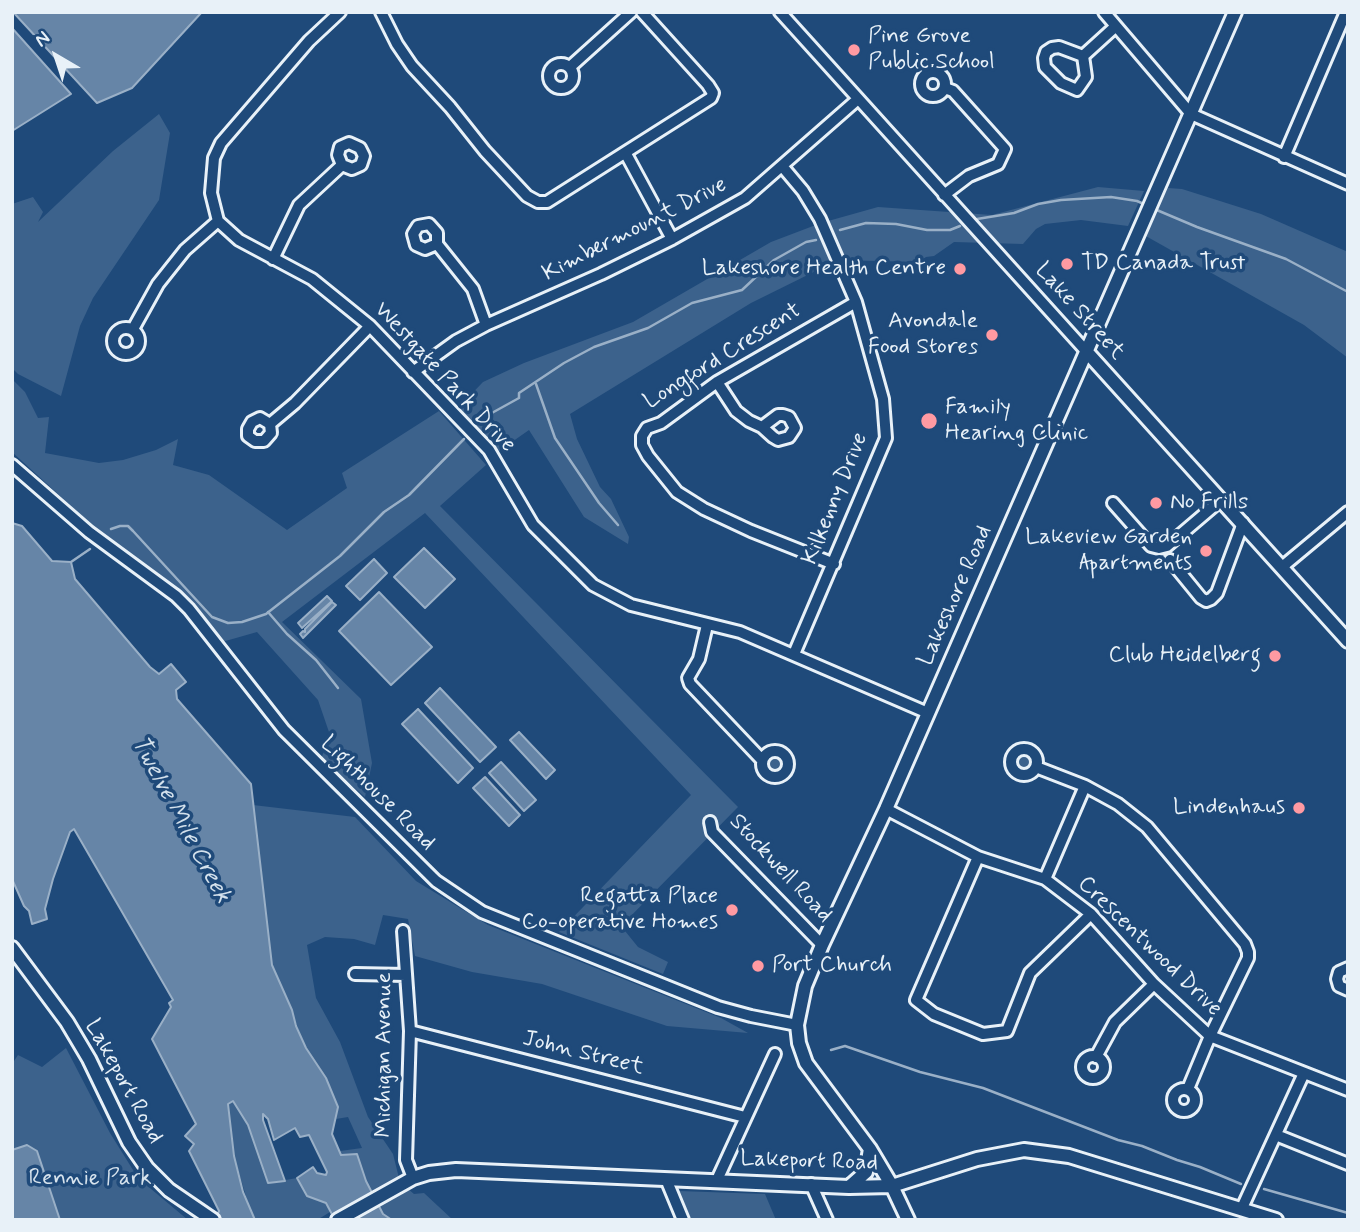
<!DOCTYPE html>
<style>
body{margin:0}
#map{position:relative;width:1360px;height:1232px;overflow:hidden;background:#1f4a7a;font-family:Mynerve,sans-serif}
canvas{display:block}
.frame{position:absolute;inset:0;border:14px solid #e8f1f8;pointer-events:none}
.north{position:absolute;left:21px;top:21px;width:70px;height:70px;-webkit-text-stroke:5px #1f4a7a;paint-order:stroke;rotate:321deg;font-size:19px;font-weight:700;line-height:28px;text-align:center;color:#e8f1f8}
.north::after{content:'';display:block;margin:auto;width:24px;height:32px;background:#e8f1f8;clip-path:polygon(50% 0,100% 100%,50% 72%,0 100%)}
</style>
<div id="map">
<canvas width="1360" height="1232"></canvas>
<div class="frame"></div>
<div class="north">N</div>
</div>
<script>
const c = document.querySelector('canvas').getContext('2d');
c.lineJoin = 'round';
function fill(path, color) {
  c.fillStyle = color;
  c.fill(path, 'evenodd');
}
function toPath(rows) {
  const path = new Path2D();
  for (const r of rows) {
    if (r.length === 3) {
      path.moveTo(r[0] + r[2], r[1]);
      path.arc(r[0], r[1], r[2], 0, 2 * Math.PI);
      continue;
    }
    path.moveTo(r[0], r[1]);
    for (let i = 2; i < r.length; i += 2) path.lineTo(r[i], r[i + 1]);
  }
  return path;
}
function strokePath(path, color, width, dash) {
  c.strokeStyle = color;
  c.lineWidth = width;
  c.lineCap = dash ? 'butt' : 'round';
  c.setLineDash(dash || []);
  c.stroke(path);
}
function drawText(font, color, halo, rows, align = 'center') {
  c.font = font + ' Mynerve,sans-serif';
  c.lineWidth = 7;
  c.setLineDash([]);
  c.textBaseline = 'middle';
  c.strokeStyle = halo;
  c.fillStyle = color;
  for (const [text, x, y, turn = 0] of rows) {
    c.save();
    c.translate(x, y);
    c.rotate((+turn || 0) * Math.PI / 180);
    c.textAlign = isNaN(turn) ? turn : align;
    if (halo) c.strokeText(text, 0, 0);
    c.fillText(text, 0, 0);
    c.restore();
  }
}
const green = toPath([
 [159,114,170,133,159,200,93,298,80,326,61,396,18,374,12,368,12,204,33,197,43,212,38,222,113,151],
 [1098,187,1144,191,1128,226,1081,220,1045,224,1036,229,1023,244,954,242,934,256,926,257,919,262,838,260,751,303,570,414,577,439,600,487,611,499,629,537,628,544,584,517,529,430,499,451,458,408,483,382,524,363,633,322,771,242,821,223,878,207,992,215],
 [1168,188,1182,189,1261,214,1348,252,1348,358,1304,325,1144,235],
 [12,379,25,392,38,418,49,417,45,453,99,463,123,460,156,450,178,439,173,465,209,475,287,530,347,488,342,473,439,411,486,465,440,506,738,807,621,926,638,947,668,962,663,974,559,932,691,795,425,513,282,622,361,699,372,763,365,797,321,759,330,735,318,700,257,632,222,642,177,591,157,581,105,537,12,452],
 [1023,762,9],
 [775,765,8],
 [253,805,355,817,416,881,488,925,721,1018,748,1033,667,1026,542,984,472,972,415,956,408,919,383,915,375,945,354,939,325,937,307,945,316,998,340,1042,368,1117,393,1154,400,1182,414,1194,424,1193,453,1220,392,1220,383,1214,366,1181,357,1155,341,1155,340,1151,362,1148,348,1117,336,1119,338,1107,326,1078,306,1048,272,965],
 [66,1048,110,1133,138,1178,188,1220,60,1220,37,1151,19,1147,12,1150,12,1064,18,1055,42,1067],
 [233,1101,248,1125,268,1183,297,1178,309,1197,326,1203,330,1212,317,1220,253,1220,234,1156,228,1104],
 [679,1191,765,1194,776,1220,691,1220]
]);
const water = toPath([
 [13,12,202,12,132,88,97,103,13,12],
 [12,28,71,94,12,131,12,28],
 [12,523,22,526,52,561,71,562,75,579,150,667,159,674,171,664,186,682,176,690,177,699,251,784,272,965,292,1010,296,1026,306,1048,326,1078,338,1107,332,1134,341,1155,357,1154,366,1181,383,1214,392,1220,335,1220,326,1203,307,1196,297,1178,313,1167,317,1173,326,1175,327,1172,309,1135,300,1137,295,1128,274,1140,268,1119,263,1114,263,1120,285,1181,268,1183,248,1125,233,1101,228,1104,234,1156,243,1192,255,1220,215,1220,219,1211,189,1151,194,1144,185,1136,196,1124,152,1039,171,1007,169,1003,173,1000,74,829,70,832,53,879,45,909,47,919,32,924,29,911,24,906,12,879,12,523],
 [424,548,455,579,425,608,394,577,424,548],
 [374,559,387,573,360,600,346,586,374,559],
 [379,592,432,647,391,685,339,631,379,592],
 [327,596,332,601,302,628,298,623,327,596],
 [332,602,336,605,303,638,300,634,303,631,305,632,305,629,332,602],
 [440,688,496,747,480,762,425,703,440,688],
 [418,709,473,768,458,783,402,724,418,709],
 [519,732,555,770,546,779,510,740,519,732],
 [501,762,536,800,524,811,489,773,501,762],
 [485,777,520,815,509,826,473,788,485,777],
 [27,1145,37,1151,60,1220,12,1220,12,1150,27,1145]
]);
const stream = toPath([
 [1152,208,1197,227,1286,259,1348,292],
 [977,219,1014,213,1038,204,1061,200,1111,197,1137,201,1146,205],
 [840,230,866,223,896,224,927,230,950,230,960,226],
 [536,384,555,438,599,503,618,525],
 [480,424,490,414,519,398,519,393,564,363,594,347,648,328,692,303,742,290,774,260,806,242,816,240],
 [111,529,120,526,128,526,133,531,212,617,228,623,242,622,266,614,340,556,384,512,409,495,464,439],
 [71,562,90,549],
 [268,612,287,634,316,660,338,688],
 [831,1050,845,1046,920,1072,983,1088,1118,1140,1142,1146,1177,1160,1200,1167,1241,1184],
 [1264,1189,1348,1213]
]);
const minor = toPath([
 [340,12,309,41,221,143,214,158,211,193,218,221,239,240,312,279,370,326,489,450,533,525,593,585,631,605,740,632,928,713],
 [381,12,397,44,412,66,450,107,485,151,527,196,538,202,547,202,711,98,713,93,708,85,642,12],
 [780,12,1086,351],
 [1104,12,1191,114,1348,184],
 [1059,47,1083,56,1086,77,1077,90,1061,83,1045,67,1044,58,1046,52,1052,48,1059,47],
 [1083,56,1116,26],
 [561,76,12],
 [570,67,631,12],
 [933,84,12],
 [626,154,672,239],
 [1284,157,1346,12],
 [782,166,803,191,820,219,856,302,883,399,886,438,794,654],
 [944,195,969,176,998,164,1005,149,953,91,945,88],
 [437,244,425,249,416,245,413,234,418,226,429,224,437,233,437,244,473,289,486,325],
 [273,259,299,205,342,165,352,169,361,165,364,156,360,148,349,143,340,147,338,155,342,165],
 [126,341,13],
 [133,329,158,284,185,250,218,221],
 [413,372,456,341,486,325,601,274,672,239,745,198,858,99],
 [717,382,736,411,749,421,762,427,773,437,778,440,789,437,795,428,789,417,783,415,778,415,762,427],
 [270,424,271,433,264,441,255,441,248,436,248,429,252,422,260,418,270,424,295,403,370,326],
 [12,465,89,532,176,596,189,609,284,730,436,881,482,912,718,1007,751,1016,797,1025],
 [1113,503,1151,546,1159,548,1167,546,1221,500],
 [1170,560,1201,598,1206,601,1211,599,1217,593,1243,523],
 [834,564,751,531,704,509,677,492,648,456,642,445,642,436,647,428,661,423,717,382,856,302],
 [1282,567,1348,512],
 [707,625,699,659,688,678,690,684,762,760],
 [1024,762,13],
 [775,764,13],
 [1036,767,1085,786,1118,804,1147,827,1245,944,1248,952,1248,958,1210,1036,1188,1089],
 [886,809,978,857,1045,879,1091,914,1154,984,1210,1036,1348,1090],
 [710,822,712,832,822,945],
 [978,857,916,1000,934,1014,983,1034,1007,1031,1030,973,1091,914],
 [1045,879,1085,786],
 [403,931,410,1031,406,1160,413,1178],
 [1348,968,1339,972,1337,979,1339,986,1348,990],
 [355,974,406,975],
 [410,1031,745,1117],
 [1093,1067,11],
 [1096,1057,1115,1022,1154,984],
 [1184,1100,11],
 [1276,1135,1348,1164],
 [666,1179,683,1220],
 [717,1180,775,1054],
 [811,1184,827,1220],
 [1242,1208,1304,1073]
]);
const major = toPath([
 [1086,351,1348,641],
 [12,948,67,1022,89,1059,129,1142,147,1168,169,1190,213,1220],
 [849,1187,866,1172,870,1149],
 [338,1220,413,1178,429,1173,456,1170,849,1187,892,1186,977,1159,1024,1150,1069,1156,1276,1220],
 [908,1220,892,1186,870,1149,806,1063,799,1043,797,1025,805,986,822,945,886,809,1235,12]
]);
const markers = [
 [854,50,7,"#ff9aa2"],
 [1067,264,7,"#ff9aa2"],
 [960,269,7,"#ff9aa2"],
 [992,335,7,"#ff9aa2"],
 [929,421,9,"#ff9aa2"],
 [1156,503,7,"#ff9aa2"],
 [1206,551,7,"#ff9aa2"],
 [1275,656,7,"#ff9aa2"],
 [1299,808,7,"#ff9aa2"],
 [732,910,7,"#ff9aa2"],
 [758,966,7,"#ff9aa2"]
];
const poiNames = [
 ["Pine Grove",868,37,"left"],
 ["Public School",868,63,"left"],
 ["TD Canada Trust",1081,264,"left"],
 ["Lakeshore Health Centre",946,269],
 ["Avondale",978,322],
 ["Food Stores",978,348],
 ["Family",945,408,"left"],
 ["Hearing Clinic",945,434,"left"],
 ["No Frills",1170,503,"left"],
 ["Lakeview Garden",1192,538],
 ["Apartments",1192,564],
 ["Club Heidelberg",1261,656],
 ["Lindenhaus",1285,808],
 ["Regatta Place",718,897],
 ["Co-operative Homes",718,923],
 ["Port Church",772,966,"left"]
];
const streetNames = [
 ["Kimbermount Drive",635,230,-27],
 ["Lake Street",1079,312,48],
 ["Longford Crescent",723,357,-32],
 ["Westgate Park Drive",444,378,47],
 ["Kilkenny Drive",836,499,-68],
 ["Lakeshore Road",956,596,-66],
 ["Lighthouse Road",377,794,45],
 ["Stockwell Road",780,869,47],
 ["Crescentwood Drive",1149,947,44],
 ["John Street",583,1054,14],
 ["Michigan Avenue",385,1055,-90],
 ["Lakeport Road",123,1082,61],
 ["Lakeport Road",809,1162,2]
];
const parkNames = [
 ["Rennie Park",90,1179]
];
const waterNames = [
 ["Twelve Mile Creek",180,820,62]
];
fill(green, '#3c628c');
fill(water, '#6685a7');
strokePath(water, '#9ab0c7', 2);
strokePath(stream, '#9ab0c7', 2.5);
strokePath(minor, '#e8f1f8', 16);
strokePath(major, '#e8f1f8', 18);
strokePath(minor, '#1f4a7a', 10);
strokePath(major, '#1f4a7a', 12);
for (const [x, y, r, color] of markers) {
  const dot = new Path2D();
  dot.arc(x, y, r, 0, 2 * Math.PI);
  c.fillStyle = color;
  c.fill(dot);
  strokePath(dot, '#1f4a7a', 2.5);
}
drawText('23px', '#e8f1f8', '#1f4a7a', poiNames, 'right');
drawText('23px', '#e8f1f8', '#1f4a7a', streetNames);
drawText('23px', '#d7e3ed', '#1f4a7a', parkNames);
drawText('italic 24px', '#d4e1ec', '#1f4a7a', waterNames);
</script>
